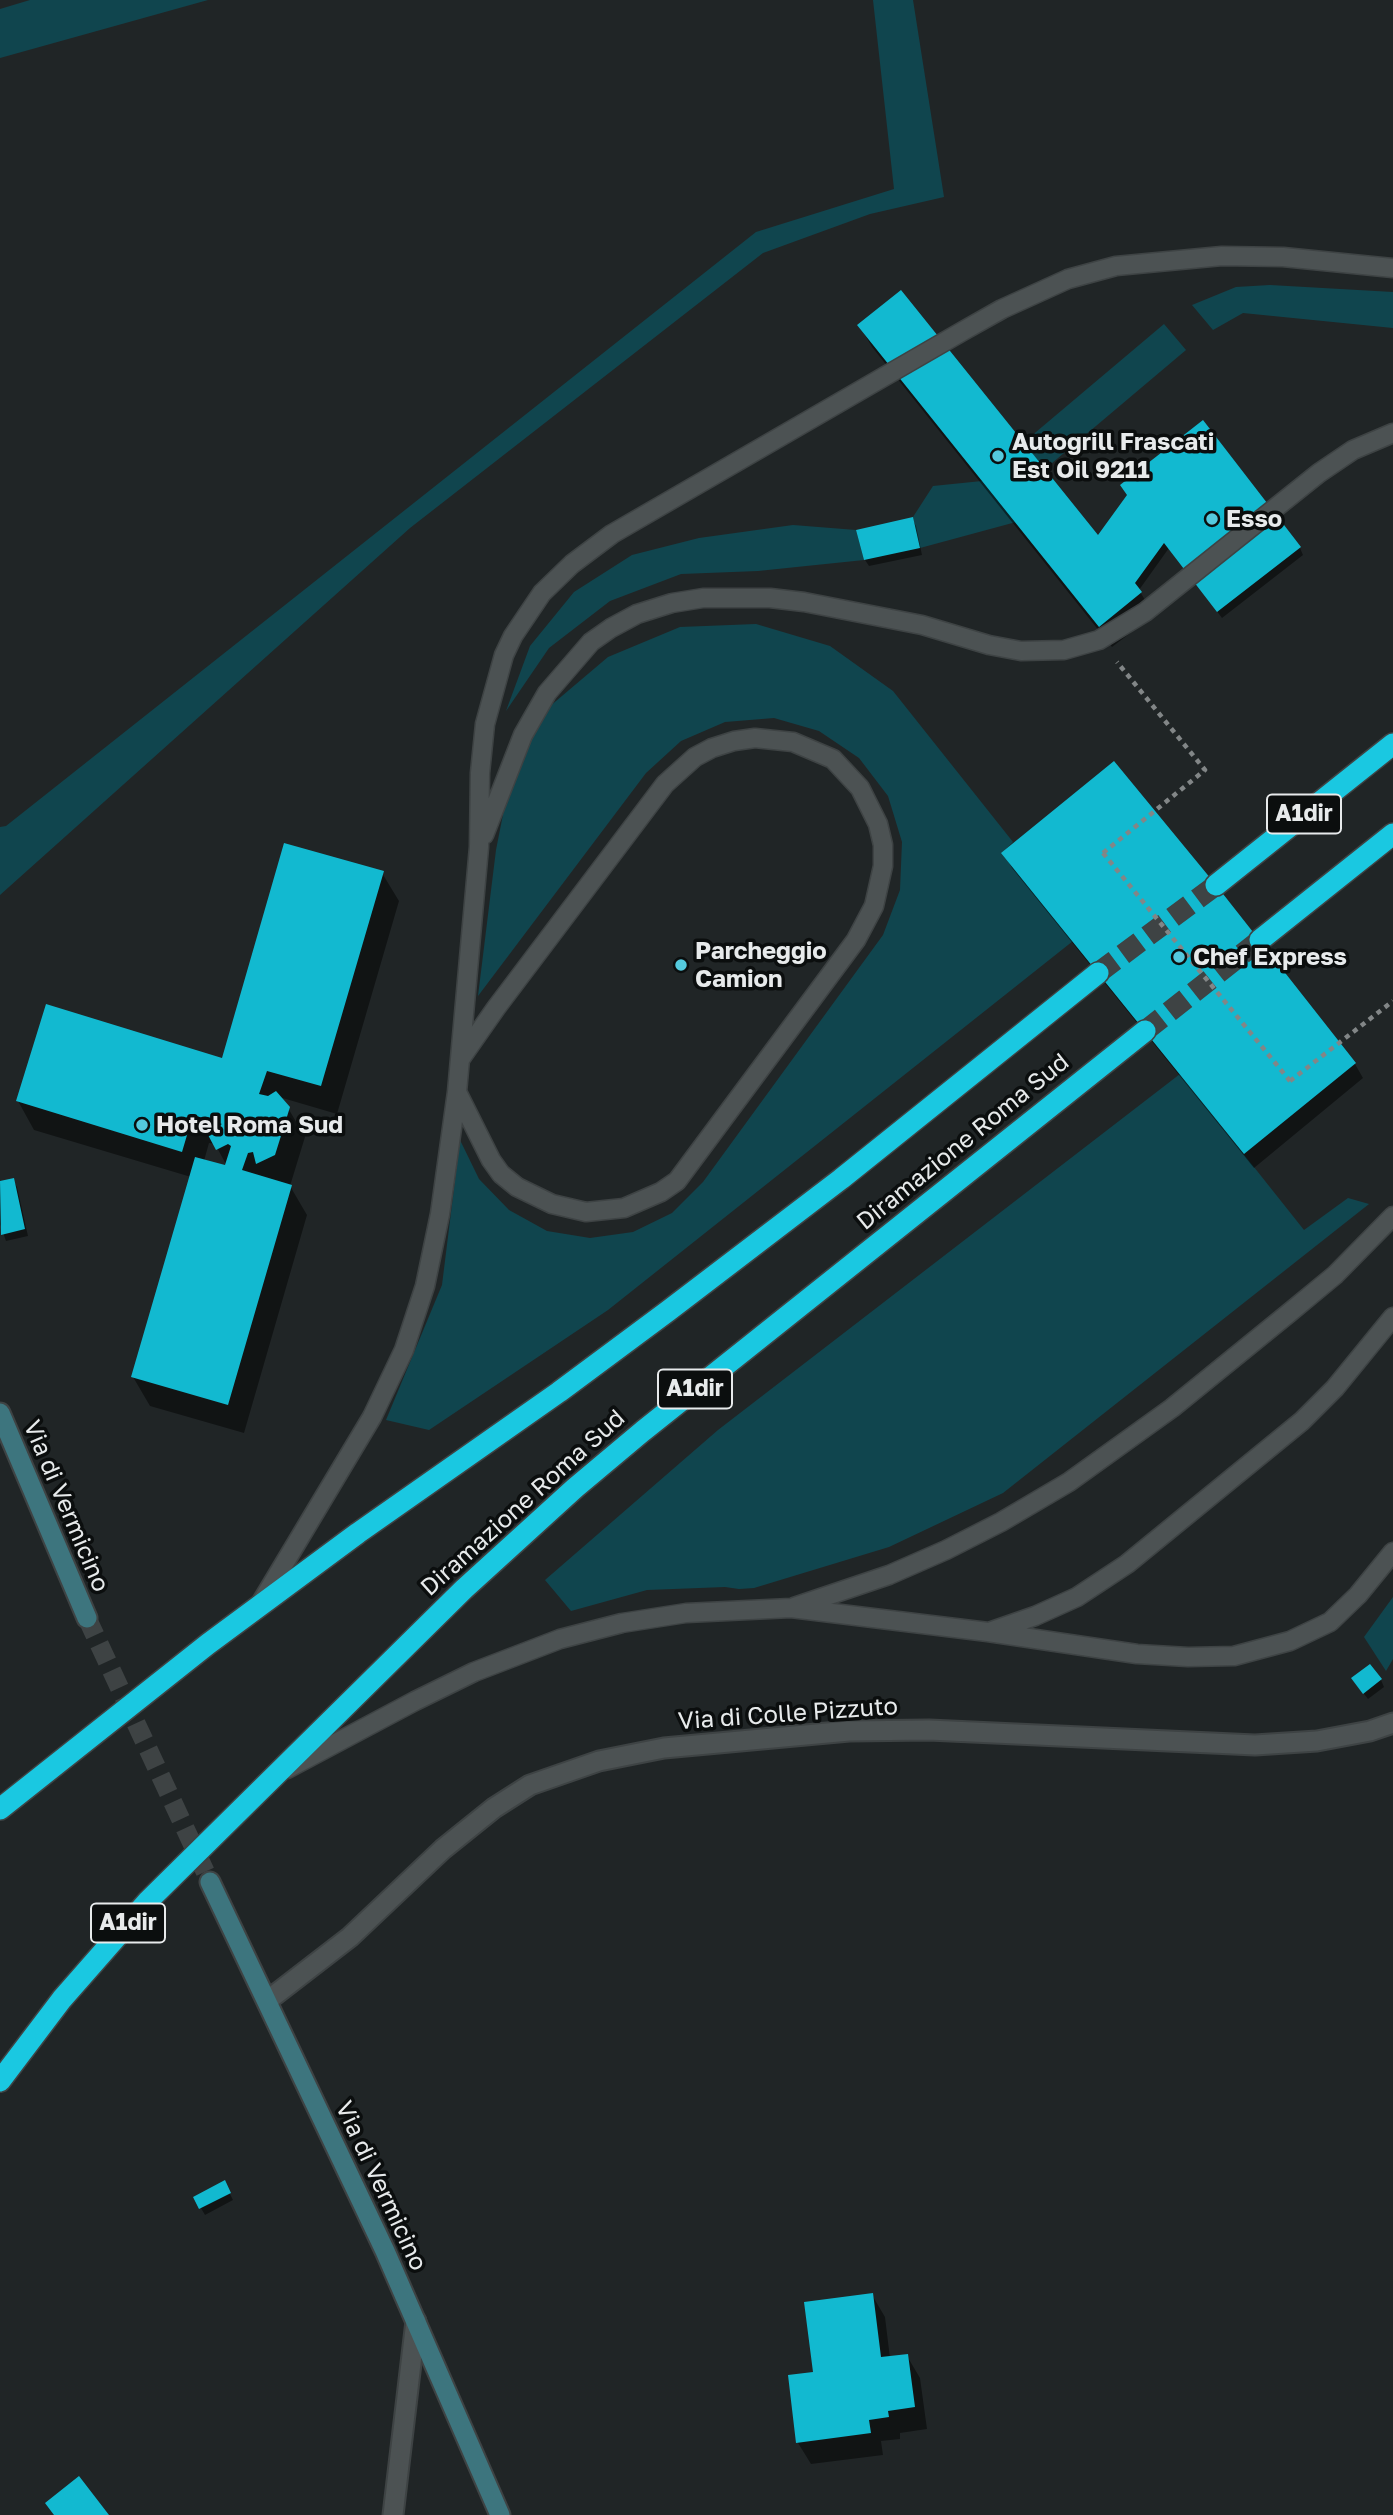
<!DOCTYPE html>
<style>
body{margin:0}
canvas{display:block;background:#202526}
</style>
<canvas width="1393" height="2515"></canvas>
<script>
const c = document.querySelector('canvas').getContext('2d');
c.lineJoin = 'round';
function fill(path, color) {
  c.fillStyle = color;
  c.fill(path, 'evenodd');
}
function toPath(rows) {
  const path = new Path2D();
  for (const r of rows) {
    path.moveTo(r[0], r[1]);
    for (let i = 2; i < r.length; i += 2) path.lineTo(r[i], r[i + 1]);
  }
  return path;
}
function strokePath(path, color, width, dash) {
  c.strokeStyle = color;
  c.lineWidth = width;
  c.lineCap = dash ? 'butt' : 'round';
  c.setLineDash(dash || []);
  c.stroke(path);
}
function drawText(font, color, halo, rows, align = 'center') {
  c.font = font + ' "Golos Text",sans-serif';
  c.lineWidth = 7;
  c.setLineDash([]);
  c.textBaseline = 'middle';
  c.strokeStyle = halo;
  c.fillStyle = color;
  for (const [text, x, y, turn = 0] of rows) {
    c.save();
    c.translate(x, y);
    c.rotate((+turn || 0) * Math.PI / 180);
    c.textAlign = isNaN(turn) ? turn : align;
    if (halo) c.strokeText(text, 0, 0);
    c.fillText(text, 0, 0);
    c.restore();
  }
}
const green = toPath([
 [30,0,208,0,0,58,0,9],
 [873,0,913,0,944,197,870,214,763,253,410,528,0,895,0,827,6,826,756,232,894,189],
 [1270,285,1393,292,1393,328,1243,313,1213,330,1192,305,1236,287],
 [1164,324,1186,350,1045,469,1023,443],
 [982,481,1016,522,920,548,913,517,933,486],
 [793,525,856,530,864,560,758,571,681,574,610,601,549,648,506,711,530,646,574,592,632,555,699,538],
 [756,624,830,646,893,691,1013,842,1002,853,1073,941,608,1310,429,1430,386,1420,442,1285,460,1140,479,1179,509,1210,547,1231,590,1238,633,1232,672,1213,703,1182,883,935,900,890,902,842,888,796,859,758,819,731,774,718,725,722,681,741,646,773,478,996,496,850,511,774,549,707,608,657,680,627],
 [1180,1074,1304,1230,1348,1198,1369,1204,1003,1493,889,1547,754,1588,739,1589,725,1587,647,1590,571,1611,545,1580,718,1430],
 [1393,1597,1393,1659,1386,1671,1364,1637]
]);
const shadow = toPath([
 [859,325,1106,546,1100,536,1300,548,1303,555,1222,618,1169,548,1139,590,1154,615,1112,647,872,347],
 [912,519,916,526,922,555,869,566,865,560],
 [1004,853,1355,1064,1363,1078,1254,1168,1012,868],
 [382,873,399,901,337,1114,279,1097,288,1108,305,1137,290,1186,307,1215,244,1433,150,1406,133,1377,191,1177,34,1130,18,1101,223,1060],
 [209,1143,215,1144,228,1168,204,1161],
 [13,1180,17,1187,28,1236,6,1241,0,1224,0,1183],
 [1381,1680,1384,1687,1368,1699,1357,1685],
 [224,2182,233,2200,205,2215,195,2198],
 [872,2295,885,2317,890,2358,907,2356,920,2378,927,2429,900,2433,900,2439,881,2441,883,2455,811,2464,798,2443,815,2373]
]);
const building = toPath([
 [901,290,1098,535,1127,495,1120,485,1203,420,1301,547,1217,612,1164,543,1135,583,1142,592,1099,627,857,325],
 [913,517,920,548,864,560,856,530],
 [1114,761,1216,885,1356,1063,1244,1154,1001,853],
 [284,843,384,871,321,1086,267,1071,259,1094,268,1096,276,1091,290,1107,275,1155,256,1164,253,1152,248,1153,242,1170,292,1185,228,1405,131,1377,195,1157,225,1165,231,1146,228,1144,216,1150,207,1133,222,1124,193,1115,182,1152,16,1101,46,1004,222,1058],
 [14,1178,25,1229,1,1235,0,1181],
 [1370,1664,1382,1679,1363,1694,1351,1678],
 [225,2180,231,2193,199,2209,193,2197],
 [873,2293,881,2357,908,2354,915,2407,888,2411,889,2417,869,2420,871,2433,796,2443,788,2375,813,2372,804,2302],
 [79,2476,109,2515,54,2515,45,2503]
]);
const secondaryTunnel = toPath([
 [87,1618,210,1882]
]);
const motorwayTunnel = toPath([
 [1098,973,1216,885],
 [1145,1031,1260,940]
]);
const path = toPath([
 [1103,853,1205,770,1117,662],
 [1290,1081,1393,1001]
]);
const service = toPath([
 [484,835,523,735,547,693,591,642,611,628,637,614,672,603,703,598,770,598,804,602,922,625,989,645,1021,651,1064,650,1099,640,1145,612,1319,473,1353,450,1393,433],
 [457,1092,491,1160,501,1174,517,1187,552,1204,586,1212,624,1208,661,1192,677,1181,856,940,874,906,883,866,883,845,878,824,860,788,833,759,793,742,755,738,734,741,712,748,695,757,665,784,496,1008,461,1058],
 [260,1604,372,1417,404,1350,425,1286,440,1214,457,1092,479,847,480,773,485,724,504,655,513,636,542,593,572,564,612,534,963,331,1002,309,1068,279,1116,266,1222,256,1283,257,1393,268],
 [794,1607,889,1575,946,1550,1001,1522,1069,1482,1172,1408,1289,1313,1335,1275,1393,1216],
 [992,1631,1035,1616,1077,1597,1127,1564,1302,1421,1335,1388,1393,1317],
 [287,1769,415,1701,474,1672,560,1639,622,1623,686,1613,791,1608,988,1632,1137,1654,1188,1657,1234,1656,1290,1641,1330,1622,1358,1595,1393,1552]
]);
const minor = toPath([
 [267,2001,350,1937,443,1849,494,1808,530,1785,599,1761,664,1748,849,1731,929,1730,1255,1745,1317,1741,1370,1731,1393,1723],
 [393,2515,416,2321]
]);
const secondary = toPath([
 [0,1413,87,1618],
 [210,1882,385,2251,500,2515]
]);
const motorway = toPath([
 [1216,885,1393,744],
 [1260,940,1393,834],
 [0,1809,208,1644,358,1533,559,1392,668,1311,841,1179,1098,973],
 [0,2081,62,1999,148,1901,464,1589,575,1488,643,1431,1145,1031]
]);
const pathBridge = toPath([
 [1103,853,1290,1081]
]);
const markers = [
 [998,456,7,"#54cade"],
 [1212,519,7,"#54cade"],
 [1179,957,7,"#54cade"],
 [681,965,7,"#54cade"],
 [142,1125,7,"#54cade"]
];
const shields = [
 [1304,814,74],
 [695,1389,74],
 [128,1923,74]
];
const shieldNames = [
 ["A1dir",1304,814],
 ["A1dir",695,1389],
 ["A1dir",128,1923]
];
const poiNames = [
 ["Autogrill Frascati",1012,442],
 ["Est Oil 9211",1012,470],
 ["Esso",1226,519],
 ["Parcheggio",695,951],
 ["Camion",695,979],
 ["Chef Express",1193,957],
 ["Hotel Roma Sud",156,1125]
];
const streetNames = [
 ["Diramazione Roma Sud",963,1142,-39],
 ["Diramazione Roma Sud",523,1503,-42],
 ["Via di Vermicino",66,1506,67],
 ["Via di Colle Pizzuto",788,1714,-4],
 ["Via di Vermicino",381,2186,65]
];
fill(green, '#10454e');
fill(shadow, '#0007');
fill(building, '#12b9d0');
strokePath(secondaryTunnel, '#3e4344', 19, [19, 10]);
strokePath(motorwayTunnel, '#3e4344', 21, [21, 10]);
strokePath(service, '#3e4344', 21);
strokePath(minor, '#3e4344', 23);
strokePath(secondary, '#3e4344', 23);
strokePath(motorway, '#3e4344', 24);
strokePath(path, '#828687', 4.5, [5, 5]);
strokePath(service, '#4c5253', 18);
strokePath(minor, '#4c5253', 19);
strokePath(secondary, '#3d757e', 19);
strokePath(motorway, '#1ac8e1', 21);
strokePath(pathBridge, '#828687', 4.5, [5, 5]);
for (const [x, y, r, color] of markers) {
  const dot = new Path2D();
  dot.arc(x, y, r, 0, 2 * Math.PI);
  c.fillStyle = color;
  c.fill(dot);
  strokePath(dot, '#0b0e0e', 2.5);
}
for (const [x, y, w] of shields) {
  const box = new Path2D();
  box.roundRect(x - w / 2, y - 19.5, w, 39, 5);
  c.fillStyle = '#0b0e0e';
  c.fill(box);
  strokePath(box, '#e7eaeb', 2);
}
drawText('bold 23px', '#e7eaeb', null, shieldNames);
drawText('bold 24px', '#e7eaeb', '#0b0e0e', poiNames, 'left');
drawText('24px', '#e7eaeb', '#0b0e0e', streetNames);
</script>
